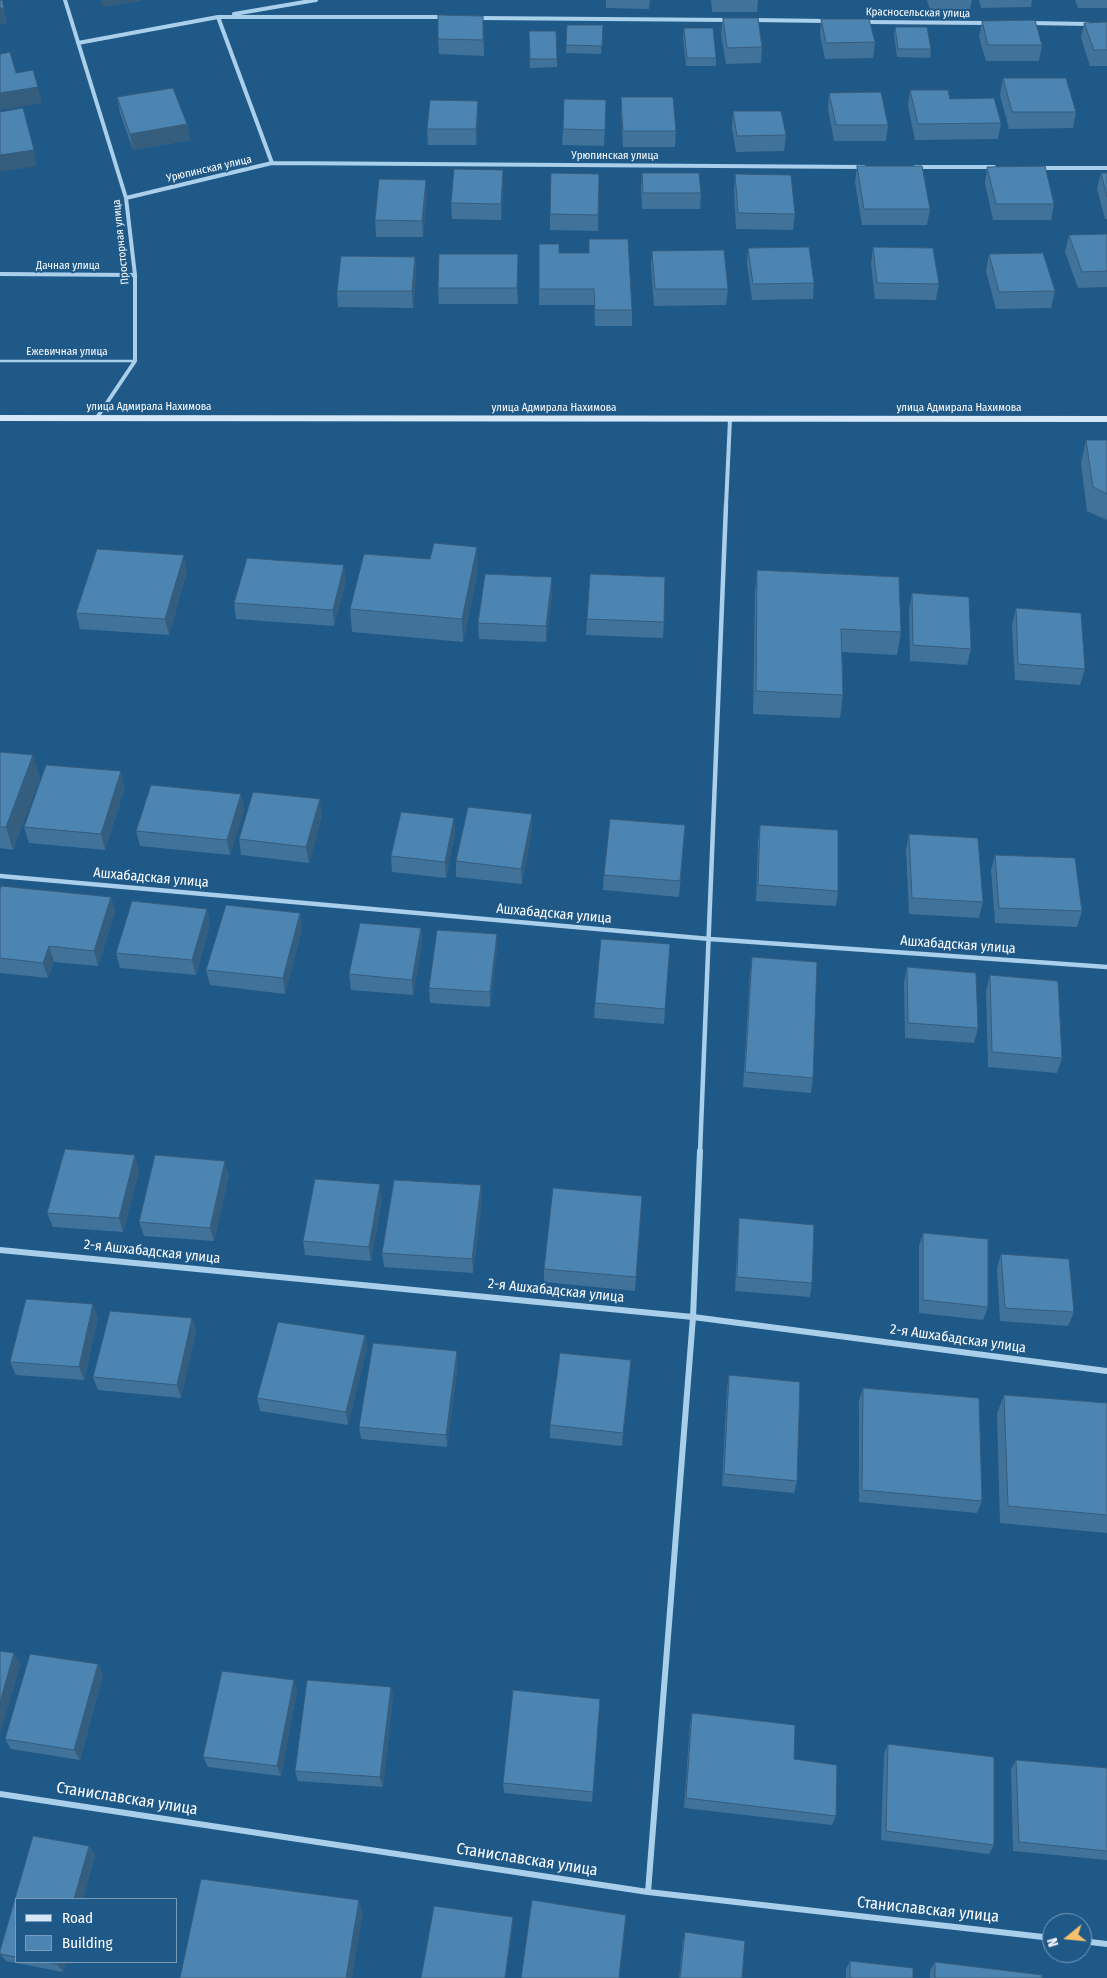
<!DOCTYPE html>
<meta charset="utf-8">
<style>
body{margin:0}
#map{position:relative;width:1107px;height:1978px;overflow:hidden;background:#1f5988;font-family:"Fira Sans Condensed",sans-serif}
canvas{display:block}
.legend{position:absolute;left:15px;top:1898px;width:162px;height:65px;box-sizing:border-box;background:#1f5988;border:1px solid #799bb8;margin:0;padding:6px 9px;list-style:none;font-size:15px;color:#fff}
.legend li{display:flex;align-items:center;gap:10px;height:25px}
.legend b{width:25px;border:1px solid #799bb8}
.north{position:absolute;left:1042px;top:1913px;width:50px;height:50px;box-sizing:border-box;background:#1f5988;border:1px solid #799bb8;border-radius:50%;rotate:253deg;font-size:14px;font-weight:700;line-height:20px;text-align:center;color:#fff}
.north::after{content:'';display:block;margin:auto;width:18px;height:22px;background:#f9bf6a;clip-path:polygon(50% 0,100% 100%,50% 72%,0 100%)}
</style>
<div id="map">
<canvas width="1107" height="1978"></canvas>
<ul class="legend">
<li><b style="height:6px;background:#d6e8f8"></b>Road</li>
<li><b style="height:14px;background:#4c85b2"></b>Building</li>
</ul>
<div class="north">N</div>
</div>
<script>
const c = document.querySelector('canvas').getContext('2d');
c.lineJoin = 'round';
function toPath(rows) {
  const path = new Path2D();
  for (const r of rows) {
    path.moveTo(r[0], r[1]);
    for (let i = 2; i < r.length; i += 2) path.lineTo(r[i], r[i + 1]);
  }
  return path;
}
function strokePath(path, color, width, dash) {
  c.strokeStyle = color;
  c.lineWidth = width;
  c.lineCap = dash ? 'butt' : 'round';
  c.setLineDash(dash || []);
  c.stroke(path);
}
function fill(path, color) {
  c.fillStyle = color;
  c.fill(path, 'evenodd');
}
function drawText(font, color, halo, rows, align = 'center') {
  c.font = font + ' "Fira Sans Condensed",sans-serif';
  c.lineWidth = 4;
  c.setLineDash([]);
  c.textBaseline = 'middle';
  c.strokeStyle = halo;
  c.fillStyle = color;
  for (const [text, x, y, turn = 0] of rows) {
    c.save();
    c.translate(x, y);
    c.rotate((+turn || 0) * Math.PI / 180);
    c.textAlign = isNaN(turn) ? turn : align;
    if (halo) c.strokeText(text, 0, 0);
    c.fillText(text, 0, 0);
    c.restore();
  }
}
const lane = toPath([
 [0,361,135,361]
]);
const streetFar2 = toPath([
 [65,0,126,198,135,275,135,361,96,419],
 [234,14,316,0],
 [218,17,444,17],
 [478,18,729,20],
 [753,20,827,21],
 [865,22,987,23],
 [1030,23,1089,24],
 [78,43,218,17,272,163],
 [915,167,994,167],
 [1040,168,1107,168],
 [126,198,272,163,864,167],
 [0,274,135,275],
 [726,506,730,419]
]);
const streetFar1 = toPath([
 [0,876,710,939,1107,967],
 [700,1152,726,505]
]);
const street = toPath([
 [0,1250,693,1317,1107,1371],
 [0,1794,648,1892,1052,1938],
 [648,1892,693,1317,700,1151],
 [1082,1941,1107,1944]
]);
const secondary = toPath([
 [0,415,1107,416,1107,422,0,421,0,415]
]);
const wall = toPath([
 [606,0,650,0,649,9,606,8],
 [711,0,758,0,757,12,712,12],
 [927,0,972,0,970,9,930,10],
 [979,0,1032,0,1031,7,981,8],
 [1075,0,1107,0,1107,8,1078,8],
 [483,16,484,56,439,54,438,39],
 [723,18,762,47,761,63,726,64,721,34],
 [821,19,875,42,873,58,825,59,820,35],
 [982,21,1042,45,1039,61,986,61,979,37],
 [1107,22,1107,66,1090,66,1081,38,1084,23],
 [567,25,603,25,601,54,566,53],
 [895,27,931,49,930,58,897,57,894,35],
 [684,28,716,58,716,66,686,66,683,37],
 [529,31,557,59,557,67,530,68],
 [1003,78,1076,112,1073,128,1009,129,1000,95],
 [910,90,950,99,1001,123,998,139,915,140,908,106],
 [829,93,888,125,886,141,834,141,828,109],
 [117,97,187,124,190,140,133,150,120,113],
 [621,97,676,131,675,147,623,147,621,113],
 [606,100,604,146,562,145,563,129],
 [733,111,786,135,784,151,736,152,732,128],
 [478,117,476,145,428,145,427,129],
 [857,166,930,209,927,225,862,225,855,182],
 [987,167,1054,204,1051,220,993,220,985,183],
 [503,170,503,186,501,220,452,219,451,203],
 [642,173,701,193,700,209,642,209,641,189],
 [1101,173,1107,173,1107,219,1105,219,1097,189],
 [599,174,598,231,550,230,550,214],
 [735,174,795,214,793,230,736,229,734,190],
 [427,196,423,237,376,237,375,220],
 [1107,234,1107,287,1078,288,1065,252,1069,235],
 [589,239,632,310,632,326,595,326,594,305,539,305,539,244,559,253,589,253],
 [873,247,939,284,936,300,875,299,871,264],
 [748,248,814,283,813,299,752,300,747,264],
 [652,251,728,289,726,305,654,306,651,267],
 [518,254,518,304,439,304,438,288],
 [989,254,1055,291,1051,308,996,309,986,271],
 [415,257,416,273,413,308,338,307,337,291],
 [1086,440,1107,440,1107,520,1087,511,1081,463],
 [430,559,478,570,463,642,352,632,350,609],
 [757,570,901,632,897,655,842,652,843,695,840,718,753,714,755,593],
 [187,571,169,635,80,629,76,613],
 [346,581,334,626,236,619,234,603],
 [912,593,971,649,967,665,910,661,909,609],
 [552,594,546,642,479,639,478,623],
 [1016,608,1085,669,1080,685,1015,680,1012,625],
 [587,619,664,622,663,638,586,635],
 [0,752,40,778,13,850,0,848],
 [125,787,105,850,29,843,24,827],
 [241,794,244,810,230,855,140,846,136,831],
 [322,815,309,863,241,855,239,839],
 [454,818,455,833,446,878,392,872,391,856],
 [685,825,679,897,603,890,604,875],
 [760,825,838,891,836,906,756,901,758,841],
 [532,829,522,884,456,877,456,861],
 [909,834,983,902,979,918,909,914,906,850],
 [995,855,1082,911,1077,927,995,923,991,870],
 [0,890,111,897,115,912,98,966,54,962,48,978,0,973],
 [207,909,210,924,196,975,120,968,116,953],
 [300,913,302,929,285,994,210,985,206,970],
 [421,928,422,944,413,995,351,990,349,974],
 [670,944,664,1024,594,1018,595,1003],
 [497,949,490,1007,430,1003,429,988],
 [752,957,813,1078,811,1093,743,1087,750,972],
 [907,967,978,1028,974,1043,905,1038,904,983],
 [990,975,1062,1058,1057,1073,988,1067,986,991],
 [139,1170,123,1232,53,1227,47,1213],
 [229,1175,214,1241,144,1236,139,1222],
 [481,1185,482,1200,473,1273,384,1267,382,1253],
 [642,1196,635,1291,544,1282,544,1269],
 [382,1199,371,1261,305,1255,303,1241],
 [739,1218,812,1283,810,1297,735,1291,738,1232],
 [923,1233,988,1307,983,1320,919,1313,919,1246],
 [1001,1254,1074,1312,1068,1326,1000,1321,997,1268],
 [98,1317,84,1380,16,1375,10,1362],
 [192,1318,196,1331,181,1398,98,1390,93,1377],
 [365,1335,367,1348,348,1425,260,1411,257,1398],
 [631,1360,622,1446,550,1438,550,1425],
 [458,1364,447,1447,361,1439,359,1427],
 [729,1375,797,1481,794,1493,722,1486,727,1388],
 [863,1388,982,1501,977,1513,859,1502,859,1400],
 [1004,1395,1107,1403,1107,1533,1000,1523,997,1413],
 [98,1664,103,1675,80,1760,11,1749,5,1739],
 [391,1687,393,1697,383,1787,298,1781,295,1771],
 [297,1690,281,1776,208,1767,203,1757],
 [600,1699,592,1802,504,1793,503,1783],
 [692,1713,794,1759,836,1816,832,1825,684,1808,690,1724],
 [888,1744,994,1845,989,1854,881,1840,884,1754],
 [1016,1760,1107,1768,1107,1860,1013,1851,1011,1769],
 [33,1836,89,1846,95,1855,83,1899,16,1899,16,1962,66,1962,63,1972,6,1961,0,1954,0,1951],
 [685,1932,742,1978,679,1978,683,1940],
 [850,1961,913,1978,846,1978,846,1969],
 [935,1962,1042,1978,930,1978,930,1970]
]);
const shadedWall = toPath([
 [101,0,141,0,141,1,103,7],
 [0,8,4,8,7,24,0,25],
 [38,87,42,103,0,110,0,93],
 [478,101,478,117,476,145,476,129],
 [187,124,190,140,133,150,130,134],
 [34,150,37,166,0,172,0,155],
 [503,170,503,186,501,220,501,204],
 [426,180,427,196,423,237,422,221],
 [518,254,518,304,517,288],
 [415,257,416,273,413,308,412,291],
 [477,547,478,570,463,642,462,619],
 [184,555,187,571,169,635,165,619],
 [344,565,346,581,334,626,333,610],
 [552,577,552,594,546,642,546,626],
 [33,755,40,778,13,850,6,827],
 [121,771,125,787,105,850,101,834],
 [241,794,244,810,230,855,227,840],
 [320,799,322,815,309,863,306,847],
 [532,814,532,829,522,884,521,869],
 [454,818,455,833,446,878,445,862],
 [111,897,115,912,98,966,94,951],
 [207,909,210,924,196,975,192,960],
 [300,913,302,929,285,994,283,978],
 [421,928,422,944,413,995,412,980],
 [497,934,497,949,490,1007,490,992],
 [49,946,54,962,48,978,43,963],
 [135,1155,139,1170,123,1232,119,1218],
 [225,1161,229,1175,214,1241,210,1228],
 [380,1184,382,1199,371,1261,369,1247],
 [481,1185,482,1200,473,1273,472,1259],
 [93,1304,98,1317,84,1380,79,1367],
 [192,1318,196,1331,181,1398,177,1385],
 [365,1335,367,1348,348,1425,346,1412],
 [457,1351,458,1364,447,1447,446,1435],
 [631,1360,630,1373,622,1446,623,1433],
 [14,1653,21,1664,0,1734,0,1702],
 [98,1664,103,1675,80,1760,74,1750],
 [294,1680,297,1690,281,1776,277,1766],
 [391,1687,393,1697,383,1787,380,1777],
 [89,1846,95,1855,83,1899,74,1899],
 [359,1900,363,1913,352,1978,346,1978],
 [513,1917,513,1926,506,1978,505,1978],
 [57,1962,66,1962,63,1972,57,1964]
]);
const building = toPath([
 [0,0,2,0,4,8,0,8,0,0],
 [438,15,483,16,483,40,438,39,438,15],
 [723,18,758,18,762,47,727,48,723,18],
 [821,19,869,19,875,42,826,43,821,19],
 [1035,20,1042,45,988,45,982,21,1035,20],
 [1107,22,1107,50,1094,50,1084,23,1107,22],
 [567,25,603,25,602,46,566,45,567,25],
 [895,27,927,27,931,49,898,49,895,27],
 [684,28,713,28,716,58,687,58,684,28],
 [529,31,556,31,557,59,530,59,529,31],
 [10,52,16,73,33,70,38,87,0,93,0,54,10,52],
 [1003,78,1066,78,1076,112,1012,112,1003,78],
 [173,88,187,124,130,134,117,97,173,88],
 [910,90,948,90,950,99,994,98,1001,123,918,124,910,90],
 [881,92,888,125,836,125,829,93,881,92],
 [621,97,673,97,676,131,623,131,621,97],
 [564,99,606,100,605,130,563,129,564,99],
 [430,100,478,101,476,129,427,129,430,100],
 [23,108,34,150,0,155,0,112,23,108],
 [733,111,781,111,786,135,737,136,733,111],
 [857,166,922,166,930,209,864,209,857,166],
 [1045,166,1054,204,996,204,987,167,1045,166],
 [454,169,503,170,501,204,451,203,454,169],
 [551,173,599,174,598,215,550,214,551,173],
 [642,173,699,173,701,193,643,193,642,173],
 [1101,173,1107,173,1107,197,1101,173],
 [735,174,791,175,795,214,738,213,735,174],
 [379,179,426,180,422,221,375,220,379,179],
 [1107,234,1107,271,1082,272,1069,235,1107,234],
 [589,239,628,239,632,310,595,310,594,289,539,289,539,244,559,244,559,253,589,253,589,239],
 [809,247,814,283,753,284,748,248,809,247],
 [873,247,933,248,939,284,877,283,873,247],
 [724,250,728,289,655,289,652,251,724,250],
 [1043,253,1055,291,999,292,989,254,1043,253],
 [439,254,518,254,517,288,438,288,439,254],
 [341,256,415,257,412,291,337,291,341,256],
 [1086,440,1107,440,1107,494,1093,487,1086,440],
 [434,543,477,547,462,619,350,609,364,554,430,559,434,543],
 [97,549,184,555,165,619,76,613,97,549],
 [247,558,344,565,333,610,234,603,247,558],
 [757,570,899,577,901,632,841,629,843,695,756,691,757,570],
 [485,574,552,577,546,626,478,623,485,574],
 [590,574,665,577,664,622,587,619,590,574],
 [912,593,969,597,971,649,913,645,912,593],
 [1016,608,1081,613,1085,669,1018,664,1016,608],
 [0,752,33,755,6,827,0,827,0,752],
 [46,765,121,771,101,834,24,827,46,765],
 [151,785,241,794,227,840,136,831,151,785],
 [253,792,320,799,306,847,239,839,253,792],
 [468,807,532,814,521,869,456,861,468,807],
 [401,812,454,818,445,862,391,856,401,812],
 [610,819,685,825,680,881,604,875,610,819],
 [760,825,838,830,838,891,758,885,760,825],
 [909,834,978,838,983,902,912,898,909,834],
 [995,855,1075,858,1082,911,999,908,995,855],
 [1,886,111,897,94,951,49,946,43,963,0,958,0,890,1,886],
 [132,901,207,909,192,960,116,953,132,901],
 [226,905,300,913,283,978,206,970,226,905],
 [360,923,421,928,412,980,349,974,360,923],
 [437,930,497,934,490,992,429,988,437,930],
 [601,939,670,944,665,1009,595,1003,601,939],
 [752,957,817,962,813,1078,745,1072,752,957],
 [907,967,976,973,978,1028,908,1023,907,967],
 [990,975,1058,981,1062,1058,992,1052,990,975],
 [65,1149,135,1155,119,1218,47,1213,65,1149],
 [155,1155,225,1161,210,1228,139,1222,155,1155],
 [315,1179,380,1184,369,1247,303,1241,315,1179],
 [394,1180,481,1185,472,1259,382,1253,394,1180],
 [553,1188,642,1196,636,1277,544,1269,553,1188],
 [739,1218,814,1225,812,1283,737,1277,739,1218],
 [923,1233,988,1239,988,1307,923,1300,923,1233],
 [1001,1254,1069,1259,1074,1312,1005,1308,1001,1254],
 [26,1299,93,1304,79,1367,10,1362,26,1299],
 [110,1311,192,1318,177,1385,93,1377,110,1311],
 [278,1322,365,1335,346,1412,257,1398,278,1322],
 [373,1343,457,1351,446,1435,359,1427,373,1343],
 [560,1353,631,1360,623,1433,550,1425,560,1353],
 [729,1375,800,1382,797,1481,724,1474,729,1375],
 [863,1388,979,1398,982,1501,862,1490,863,1388],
 [1004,1395,1107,1403,1107,1515,1008,1506,1004,1395],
 [0,1651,14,1653,0,1702,0,1651],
 [30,1654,98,1664,74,1750,5,1739,30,1654],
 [222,1671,294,1680,277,1766,203,1757,222,1671],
 [307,1680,391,1687,380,1777,295,1771,307,1680],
 [513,1690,600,1699,593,1792,503,1783,513,1690],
 [692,1713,795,1725,794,1759,837,1765,836,1816,686,1798,692,1713],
 [888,1744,994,1757,994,1845,886,1831,888,1744],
 [1016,1760,1107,1768,1107,1851,1019,1842,1016,1760],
 [33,1836,89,1846,74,1899,16,1899,16,1957,0,1954,0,1951,33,1836],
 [201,1879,359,1900,346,1978,180,1978,201,1879],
 [532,1900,626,1915,619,1978,521,1978,532,1900],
 [434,1906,513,1917,505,1978,421,1978,434,1906],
 [685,1932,745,1941,742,1978,680,1978,685,1932],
 [850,1961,913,1968,913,1978,850,1978,850,1961],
 [44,1962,57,1962,57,1964,44,1962],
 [935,1962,1042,1975,1042,1978,935,1978,935,1962]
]);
const farStreetnames = [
 ["Красносельская улица",918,13,1],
 ["Урюпинская улица",615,156],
 ["Урюпинская улица",209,169,-13],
 ["Просторная улица",121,242,-96],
 ["Дачная улица",68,266],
 ["Ежевичная улица",67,352],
 ["улица Адмирала Нахимова",149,407],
 ["улица Адмирала Нахимова",554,408],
 ["улица Адмирала Нахимова",959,408]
];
const streetNames = [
 ["Ашхабадская улица",151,878,5],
 ["Ашхабадская улица",554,914,5],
 ["Ашхабадская улица",958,945,4],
 ["2-я Ашхабадская улица",152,1252,6],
 ["2-я Ашхабадская улица",556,1291,6],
 ["2-я Ашхабадская улица",958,1339,8]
];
const nearStreetnames = [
 ["Станиславская улица",127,1799,9],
 ["Станиславская улица",527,1860,9],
 ["Станиславская улица",928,1910,6]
];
strokePath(lane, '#aacfeb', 2.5);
strokePath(streetFar2, '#aacfeb', 4);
strokePath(streetFar1, '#aacfeb', 4.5);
strokePath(street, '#aacfeb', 6);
fill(secondary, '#d6e8f8');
fill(wall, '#417299');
fill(shadedWall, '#355d7d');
fill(building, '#4c85b2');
strokePath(building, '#355d7d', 1);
drawText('11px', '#fff', '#1f5988', farStreetnames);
drawText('14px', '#fff', '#1f5988', streetNames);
drawText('16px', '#fff', '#1f5988', nearStreetnames);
</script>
